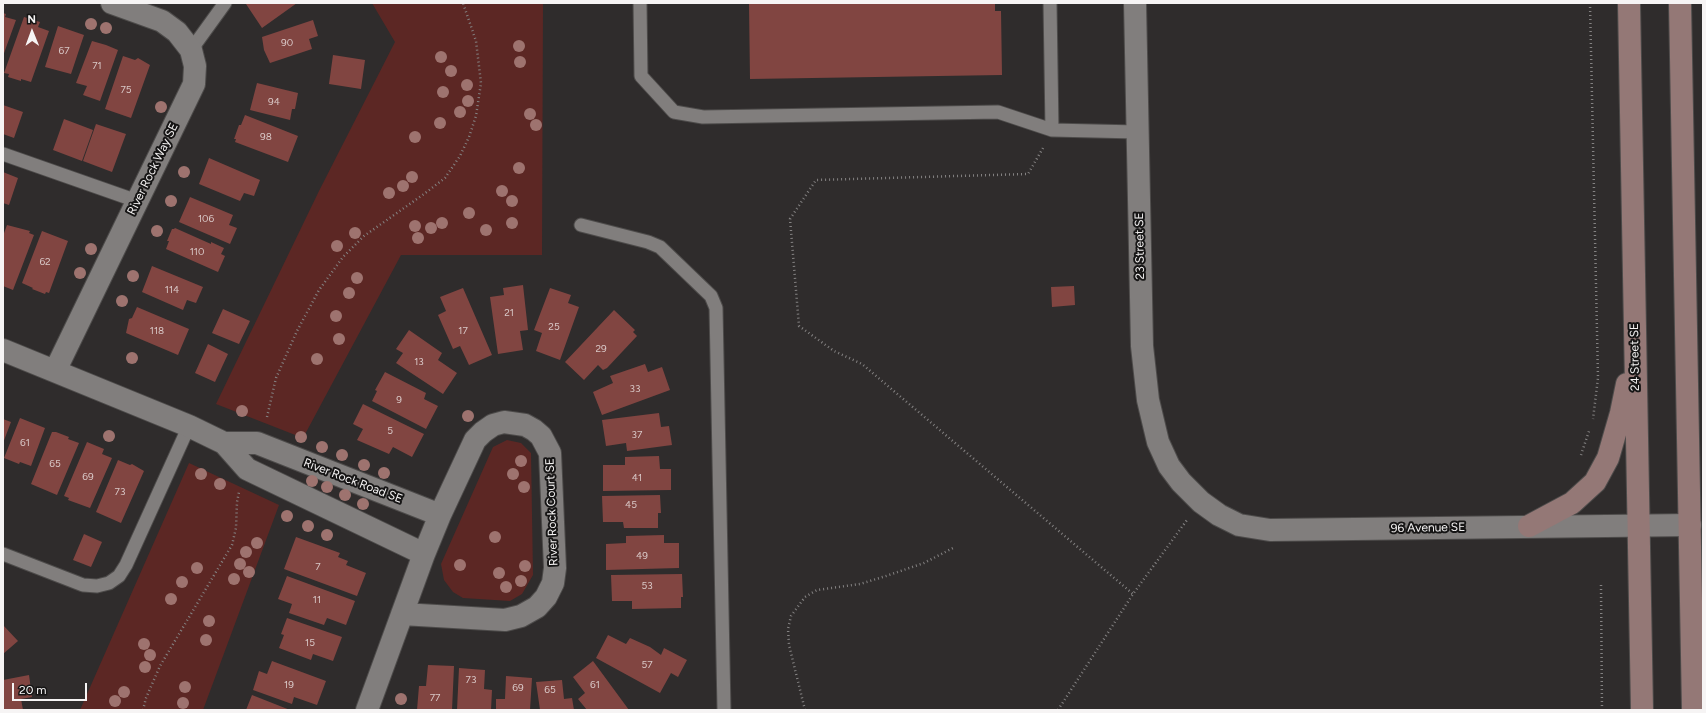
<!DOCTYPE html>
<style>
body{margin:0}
#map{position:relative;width:1706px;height:713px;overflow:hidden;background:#2f2c2c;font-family:Figtree,sans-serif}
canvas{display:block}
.frame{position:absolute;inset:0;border:4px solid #f6f4f4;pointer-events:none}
.north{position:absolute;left:12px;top:12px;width:40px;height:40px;-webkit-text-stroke:3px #161515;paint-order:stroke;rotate:359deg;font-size:11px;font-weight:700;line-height:16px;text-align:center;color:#f6f4f4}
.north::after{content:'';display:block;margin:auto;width:14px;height:18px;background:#f6f4f4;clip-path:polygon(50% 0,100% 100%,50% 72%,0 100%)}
.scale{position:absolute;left:12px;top:683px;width:75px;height:18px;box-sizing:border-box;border:2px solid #f6f4f4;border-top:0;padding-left:5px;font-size:12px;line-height:14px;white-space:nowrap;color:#f6f4f4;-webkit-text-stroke:3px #161515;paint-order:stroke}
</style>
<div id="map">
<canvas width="1706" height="713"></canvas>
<div class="frame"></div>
<div class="north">N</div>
<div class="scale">20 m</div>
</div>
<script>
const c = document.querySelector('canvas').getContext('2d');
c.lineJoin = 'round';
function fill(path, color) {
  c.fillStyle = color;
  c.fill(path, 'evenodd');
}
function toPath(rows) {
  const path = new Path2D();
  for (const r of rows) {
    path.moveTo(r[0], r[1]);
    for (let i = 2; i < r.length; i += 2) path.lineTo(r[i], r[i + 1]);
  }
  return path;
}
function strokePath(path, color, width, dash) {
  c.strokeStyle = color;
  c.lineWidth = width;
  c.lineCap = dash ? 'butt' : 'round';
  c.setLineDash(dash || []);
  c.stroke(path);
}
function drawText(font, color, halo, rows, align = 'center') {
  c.font = font + ' Figtree,sans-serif';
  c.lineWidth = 4;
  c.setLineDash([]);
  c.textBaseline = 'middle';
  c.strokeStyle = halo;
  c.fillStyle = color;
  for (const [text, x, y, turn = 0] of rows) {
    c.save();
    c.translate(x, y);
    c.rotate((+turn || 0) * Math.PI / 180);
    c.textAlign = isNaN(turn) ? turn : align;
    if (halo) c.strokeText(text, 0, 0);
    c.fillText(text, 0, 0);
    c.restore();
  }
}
const green = toPath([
 [372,3,543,3,542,255,401,255,303,438,216,404,319,191,395,42],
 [507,440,521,443,531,453,533,575,522,594,510,601,463,598,453,592,444,580,441,564,493,447],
 [189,463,279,505,203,710,80,710]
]);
const building = toPath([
 [249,3,297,3,262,28,246,4],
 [749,3,995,3,995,11,1001,11,1002,75,750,79],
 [3,13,6,14,5,17,16,20,3,56],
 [24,17,40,22,38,27,49,31,31,82,21,79,21,81,8,77,9,74,4,73],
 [313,20,318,36,309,39,312,49,270,63,264,50,262,37],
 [58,26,84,35,71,74,45,67],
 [92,41,106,45,118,50,100,101,83,95,87,86,76,83],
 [333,55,365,60,361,89,329,84],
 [123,56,135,60,138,58,150,65,131,118,105,109],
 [257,83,298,93,295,109,292,109,290,120,250,110],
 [3,105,23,112,14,138,3,134],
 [245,115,298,136,288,162,235,142,236,139,234,139,239,125,241,125],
 [64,119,93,130,82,161,53,150],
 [96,124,126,134,112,172,83,161],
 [209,158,260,180,254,196,244,193,240,201,199,184],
 [3,172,18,178,9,205,3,203],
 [190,197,233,215,229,225,237,228,230,244,179,222],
 [7,225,30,231,29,233,34,235,13,290,3,286,3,236],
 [175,228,211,244,211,242,224,248,221,254,225,256,218,272,166,249,169,241,167,241,172,229,174,229],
 [42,231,68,241,49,293,46,292,45,294,32,289,33,288,22,283],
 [152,266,203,287,196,303,187,300,183,310,142,292],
 [523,285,528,330,520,331,523,350,498,354,490,297,504,295,503,288],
 [1074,286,1075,305,1052,307,1051,287],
 [463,288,492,355,469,365,460,346,453,349,438,315,446,311,440,297],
 [550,288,571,295,568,303,579,307,560,360,536,351,542,333,534,330],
 [137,307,189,329,178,355,126,333,129,319,132,318],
 [223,309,250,321,239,344,212,333],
 [614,310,635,330,633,332,637,336,607,368,603,370,598,365,584,380,565,362],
 [409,330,442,353,438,360,457,373,443,394,396,363,403,353,396,349],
 [208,344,228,354,215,382,195,373],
 [645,364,648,372,662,367,670,390,602,415,593,392,613,383,610,376],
 [385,372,426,393,424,399,438,406,426,429,372,401,377,391,375,390],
 [363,404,424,434,412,457,393,447,389,454,357,440,363,429,353,424],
 [659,413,661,427,669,426,672,445,627,451,626,443,606,446,602,420],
 [20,418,45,428,31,466,20,462,19,464,4,458],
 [3,419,11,422,3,443],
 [52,432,56,432,69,437,68,439,79,443,57,495,31,484],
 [87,442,104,449,102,454,112,458,90,508,68,500,69,498,64,496],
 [659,456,660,469,671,469,671,490,603,491,603,465,625,465,625,457],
 [118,460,130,465,132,464,144,471,121,523,96,512],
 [660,495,661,513,658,513,658,528,624,528,623,522,603,522,602,496],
 [84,534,102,542,91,567,73,560],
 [664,535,664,543,679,543,679,568,606,570,606,544,626,543,626,536],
 [296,537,340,553,338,557,348,561,346,565,366,573,357,596,284,569],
 [682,574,683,597,681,597,681,608,632,609,632,601,612,601,611,575],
 [287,576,355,601,346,625,327,618,324,625,289,613,292,604,278,599],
 [287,618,342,637,333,661,313,654,311,660,279,648,284,635,281,634],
 [3,625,18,641,3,654],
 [608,635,626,644,630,638,650,647,661,655,664,648,687,660,678,677,671,673,660,693,596,658],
 [272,661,326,681,317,705,294,697,292,704,253,690,259,671,267,674],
 [593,661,629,710,587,710,578,699,585,693,573,677],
 [428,665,454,666,452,710,417,710,419,686,426,686],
 [459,668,485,670,484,689,492,690,491,710,457,710],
 [29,675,32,697,21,699,23,710,3,710,3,680],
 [506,676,532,678,530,710,496,710,496,699,505,699],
 [562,680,564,699,572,698,574,710,540,710,536,682],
 [252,695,290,710,246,710]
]);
const path = toPath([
 [1590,3,1598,378,1593,419],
 [1043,148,1028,174,816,180,790,219,799,326,834,351,862,364,1133,594],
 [267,417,276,378,297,331,319,290,343,257,364,236,424,194,445,178,460,156,469,137,476,116,481,83,476,41,463,3],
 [1581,455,1589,431],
 [1601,585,1602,710],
 [143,710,146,698,160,666,232,545,236,528,237,502,239,492],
 [805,710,789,645,788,629,791,616,805,597,817,590,860,584,886,576,924,563,953,548],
 [1058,710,1133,594,1187,520]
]);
const service = toPath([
 [640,3,641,76,674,112,703,117,998,112,1052,130,1137,132],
 [1050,3,1052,130],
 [191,50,225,3],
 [3,154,137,201],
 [581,225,648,242,660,247,711,296,716,308,724,710],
 [3,554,83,585,97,586,109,583,119,576,126,565,189,426]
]);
const minor = toPath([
 [1135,3,1142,346,1148,400,1158,442,1169,466,1181,482,1201,502,1219,515,1239,525,1270,530,1690,525],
 [3,350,189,426,224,443,247,469,424,554],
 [55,371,194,84,195,66,191,50,177,32,162,21,112,3],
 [224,443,257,443,440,515],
 [367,710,424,554,440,515,475,440,483,432,493,425,504,422,525,425,534,430,541,436,550,453,555,568,553,583,546,597,537,607,521,616,505,620,402,614]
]);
const secondary = toPath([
 [1629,3,1642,710],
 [1680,3,1693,710],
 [1529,526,1572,503,1595,482,1608,458,1621,413,1627,384]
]);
const trees = [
 [91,24],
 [106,28],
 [519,46],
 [441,57],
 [520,62],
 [451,71],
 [467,85],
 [443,92],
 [468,101],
 [161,107],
 [460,112],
 [530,114],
 [440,123],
 [536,125],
 [415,137],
 [519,168],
 [184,172],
 [412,177],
 [403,186],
 [502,191],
 [389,193],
 [171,201],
 [512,201],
 [469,213],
 [442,223],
 [512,223],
 [415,226],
 [431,228],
 [486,230],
 [157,231],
 [355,233],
 [418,238],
 [337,246],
 [91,249],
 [80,273],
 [133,276],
 [357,278],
 [349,293],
 [122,301],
 [336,316],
 [339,339],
 [132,358],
 [317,359],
 [242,411],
 [468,416],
 [109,436],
 [301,437],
 [322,447],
 [342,455],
 [521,461],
 [364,465],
 [384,473],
 [201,474],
 [513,474],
 [312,481],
 [220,484],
 [327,487],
 [524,487],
 [345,495],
 [363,504],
 [287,516],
 [308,526],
 [327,535],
 [495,537],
 [257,543],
 [246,552],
 [240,564],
 [460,565],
 [525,566],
 [197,568],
 [249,572],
 [499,573],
 [234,579],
 [521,581],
 [182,582],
 [506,587],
 [171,599],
 [209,621],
 [206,640],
 [144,644],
 [150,655],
 [145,667],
 [185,687],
 [124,692],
 [401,699],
 [115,701],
 [183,703]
];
const numberNames = [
 ["90",287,43],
 ["67",64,51],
 ["71",97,66],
 ["75",126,90],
 ["94",274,102],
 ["98",266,137],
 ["106",206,219],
 ["110",197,252],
 ["62",45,262],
 ["114",172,290],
 ["21",509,313],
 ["25",554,327],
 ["118",157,331],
 ["17",463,331],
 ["29",601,349],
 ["13",419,362],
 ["33",635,389],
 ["9",399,400],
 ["5",390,431],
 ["37",637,435],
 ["61",25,443],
 ["65",55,464],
 ["69",88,477],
 ["41",637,478],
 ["73",120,492],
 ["45",631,505],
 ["49",642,556],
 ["7",318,567],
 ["53",647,586],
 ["11",317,600],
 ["15",310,643],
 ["57",647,665],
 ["73",471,680],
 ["19",289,685],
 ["61",595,685],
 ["69",518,688],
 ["65",550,690],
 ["77",435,698]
];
const streetNames = [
 ["River Rock Way SE",153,169,-64],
 ["23 Street SE",1140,246,-91],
 ["24 Street SE",1635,357,-91],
 ["River Rock Road SE",353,481,21],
 ["River Rock Court SE",552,512,-92],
 ["96 Avenue SE",1428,528,-1]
];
fill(green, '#5c2724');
fill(building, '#814541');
strokePath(service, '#4d4b4a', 15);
strokePath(minor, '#4d4b4a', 24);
strokePath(secondary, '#4d4b4a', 24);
strokePath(path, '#848282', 2.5, [1, 3]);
strokePath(service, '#817e7d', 13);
strokePath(minor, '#817e7d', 22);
strokePath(secondary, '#947876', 22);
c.fillStyle = '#9e736f';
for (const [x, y] of trees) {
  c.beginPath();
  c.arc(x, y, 6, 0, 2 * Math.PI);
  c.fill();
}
drawText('10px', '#d9c8c7', null, numberNames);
drawText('12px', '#f6f4f4', '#161515', streetNames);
</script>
